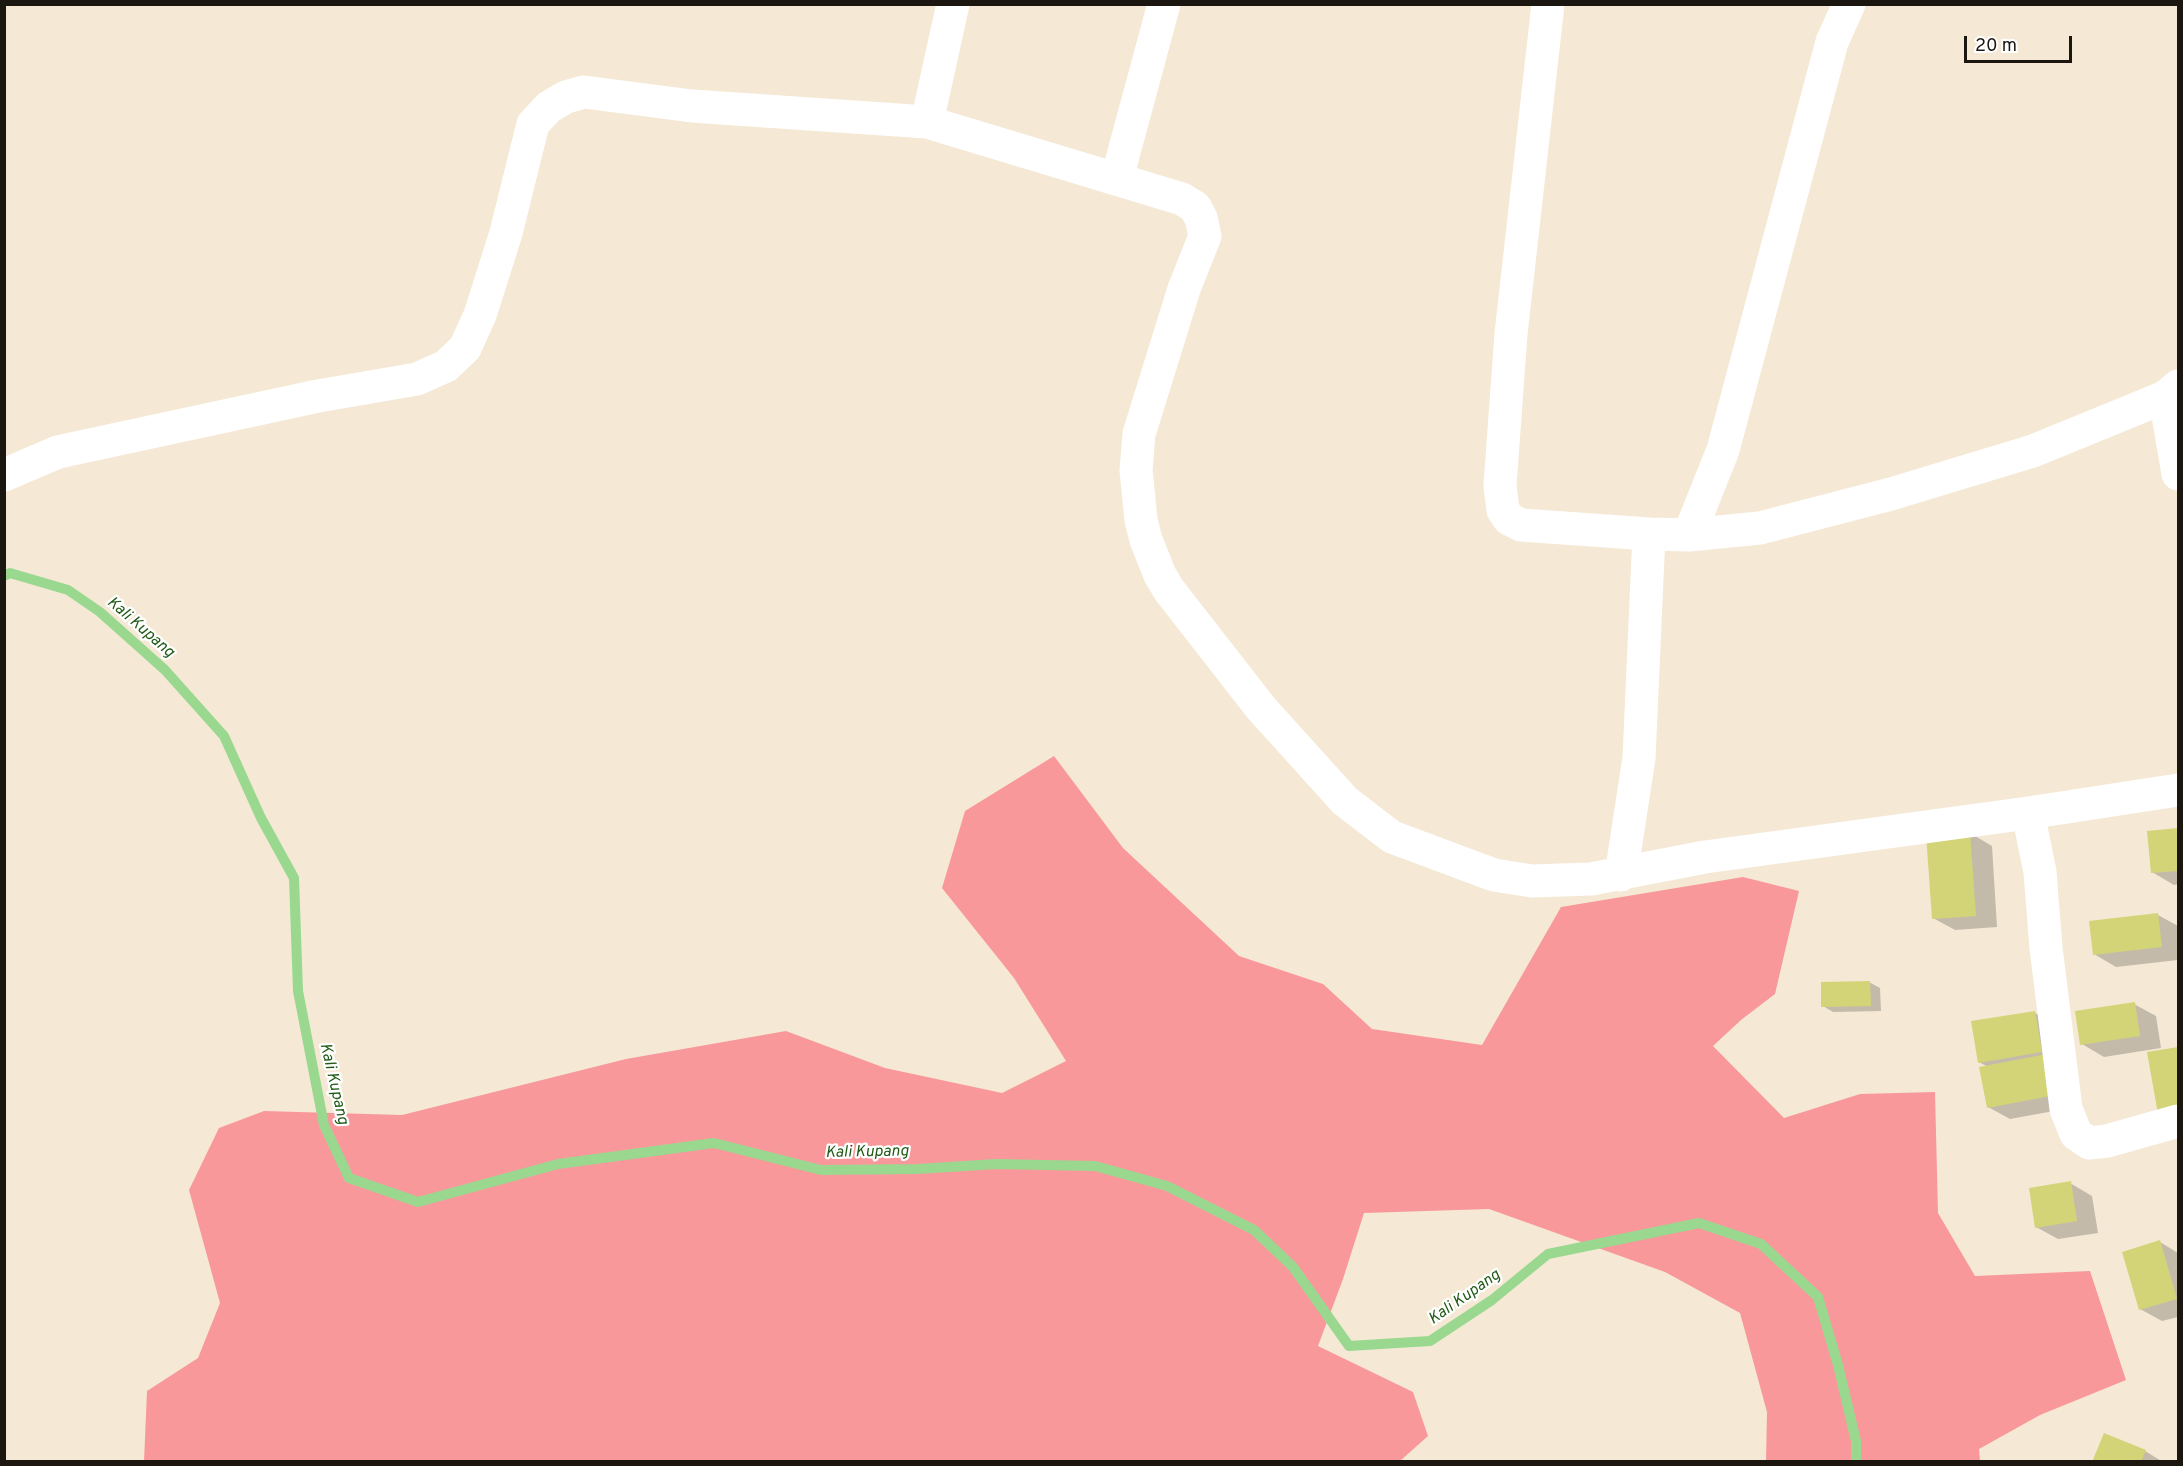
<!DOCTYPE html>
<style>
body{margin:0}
#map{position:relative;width:2183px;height:1466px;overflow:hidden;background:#f5e9d5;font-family:Overpass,sans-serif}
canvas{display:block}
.frame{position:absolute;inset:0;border:6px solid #1b1710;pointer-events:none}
.scale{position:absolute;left:1964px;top:36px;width:108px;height:27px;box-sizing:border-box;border:3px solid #1b1710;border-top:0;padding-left:8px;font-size:18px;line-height:21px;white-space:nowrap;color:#1b1710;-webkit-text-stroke:4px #fff;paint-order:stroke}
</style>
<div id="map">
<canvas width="2183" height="1466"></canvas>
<div class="frame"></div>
<div class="scale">20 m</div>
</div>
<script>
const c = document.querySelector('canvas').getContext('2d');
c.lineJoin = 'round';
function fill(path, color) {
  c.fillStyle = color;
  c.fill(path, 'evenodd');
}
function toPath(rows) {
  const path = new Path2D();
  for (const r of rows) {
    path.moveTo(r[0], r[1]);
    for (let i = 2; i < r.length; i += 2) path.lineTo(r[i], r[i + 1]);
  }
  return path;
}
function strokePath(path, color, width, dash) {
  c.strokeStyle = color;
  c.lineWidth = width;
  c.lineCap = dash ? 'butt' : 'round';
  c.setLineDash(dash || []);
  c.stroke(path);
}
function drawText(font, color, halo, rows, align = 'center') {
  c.font = font + ' Overpass,sans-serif';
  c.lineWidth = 4.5;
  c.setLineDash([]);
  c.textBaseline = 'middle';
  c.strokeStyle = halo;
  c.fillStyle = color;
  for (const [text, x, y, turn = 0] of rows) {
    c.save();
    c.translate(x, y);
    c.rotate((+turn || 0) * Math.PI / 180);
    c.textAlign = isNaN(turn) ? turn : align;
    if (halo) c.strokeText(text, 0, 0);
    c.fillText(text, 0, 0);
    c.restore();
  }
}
const forest = toPath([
 [1054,756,1123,848,1239,956,1323,984,1372,1029,1482,1045,1561,907,1743,877,1799,891,1775,994,1741,1020,1713,1046,1784,1118,1860,1094,1935,1092,1938,1213,1975,1276,2090,1271,2126,1380,2040,1415,1979,1449,1980,1461,1766,1461,1767,1412,1740,1313,1665,1272,1489,1209,1364,1213,1343,1279,1318,1346,1413,1392,1428,1436,1400,1461,144,1461,147,1391,198,1358,220,1303,189,1190,219,1128,264,1111,402,1115,626,1059,786,1031,885,1068,1002,1093,1066,1061,1014,978,942,888,965,811]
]);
const shadow = toPath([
 [2178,830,2178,884,2174,885,2152,872,2148,833],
 [1970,833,1992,846,1997,927,1955,930,1933,918],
 [2158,915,2178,926,2178,960,2116,967,2094,954],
 [1869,982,1880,988,1881,1011,1833,1012,1823,1006],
 [2134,1004,2156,1016,2161,1048,2104,1057,2082,1044],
 [2035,1013,2057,1025,2076,1107,2010,1119,1988,1107,1988,1067,1979,1062],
 [2178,1049,2178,1125,2149,1054],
 [2070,1183,2092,1196,2098,1233,2058,1239,2036,1227],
 [2160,1242,2178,1253,2178,1317,2162,1321,2140,1309],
 [2145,1451,2163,1462,2093,1462]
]);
const stream = toPath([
 [4,576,10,573,68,590,100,612,165,670,224,736,261,818,294,878,298,991,324,1125,349,1178,418,1202,558,1164,714,1143,821,1170,917,1169,996,1164,1095,1166,1167,1186,1254,1230,1293,1267,1349,1346,1430,1341,1492,1300,1548,1254,1699,1223,1761,1244,1818,1297,1838,1365,1856,1441,1856,1462]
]);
const building = toPath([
 [2178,828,2178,871,2151,873,2147,831],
 [1970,832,1976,916,1932,919,1926,834],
 [2158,913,2162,947,2093,955,2089,921],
 [1870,981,1871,1006,1821,1007,1821,982],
 [2135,1002,2140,1036,2080,1045,2075,1011],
 [2035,1011,2042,1052,1978,1063,1971,1021],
 [2178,1047,2178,1111,2158,1114,2147,1052],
 [2047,1054,2055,1095,1987,1108,1979,1067],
 [2071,1181,2077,1221,2035,1228,2029,1188],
 [2160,1240,2177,1299,2139,1310,2122,1252],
 [2104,1433,2146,1450,2141,1462,2092,1462]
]);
const street = toPath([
 [953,4,927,122,1182,199,1195,207,1201,218,1205,236,1184,289,1139,434,1136,470,1141,520,1146,540,1160,575,1169,590,1261,708,1345,801,1392,837,1494,875,1532,881,1591,879,1705,857,2028,813,2178,790],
 [1548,4,1511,334,1500,485,1503,510,1509,519,1521,525,1649,534,1689,535,1723,450,1832,42,1849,4],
 [1117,178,1164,4],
 [2165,397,2178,474],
 [4,475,58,452,318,396,417,379,446,366,465,348,480,315,506,233,533,124,549,107,566,97,584,92,692,106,927,122],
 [1689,535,1760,528,1891,494,2033,451,2165,397,2178,386],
 [2028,813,2040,872,2046,948,2066,1109,2076,1134,2089,1143,2107,1141,2178,1121],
 [1621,875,1639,758,1649,534]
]);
const waterNames = [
 ["Kali Kupang",140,628,41],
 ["Kali Kupang",333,1084,77],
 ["Kali Kupang",867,1153,-1],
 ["Kali Kupang",1465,1298,-35]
];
fill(forest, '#f9989b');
fill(shadow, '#0003');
strokePath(stream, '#9ad890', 10);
fill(building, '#d2d477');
strokePath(street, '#fff', 33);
drawText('italic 16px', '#205a15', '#fff', waterNames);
</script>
